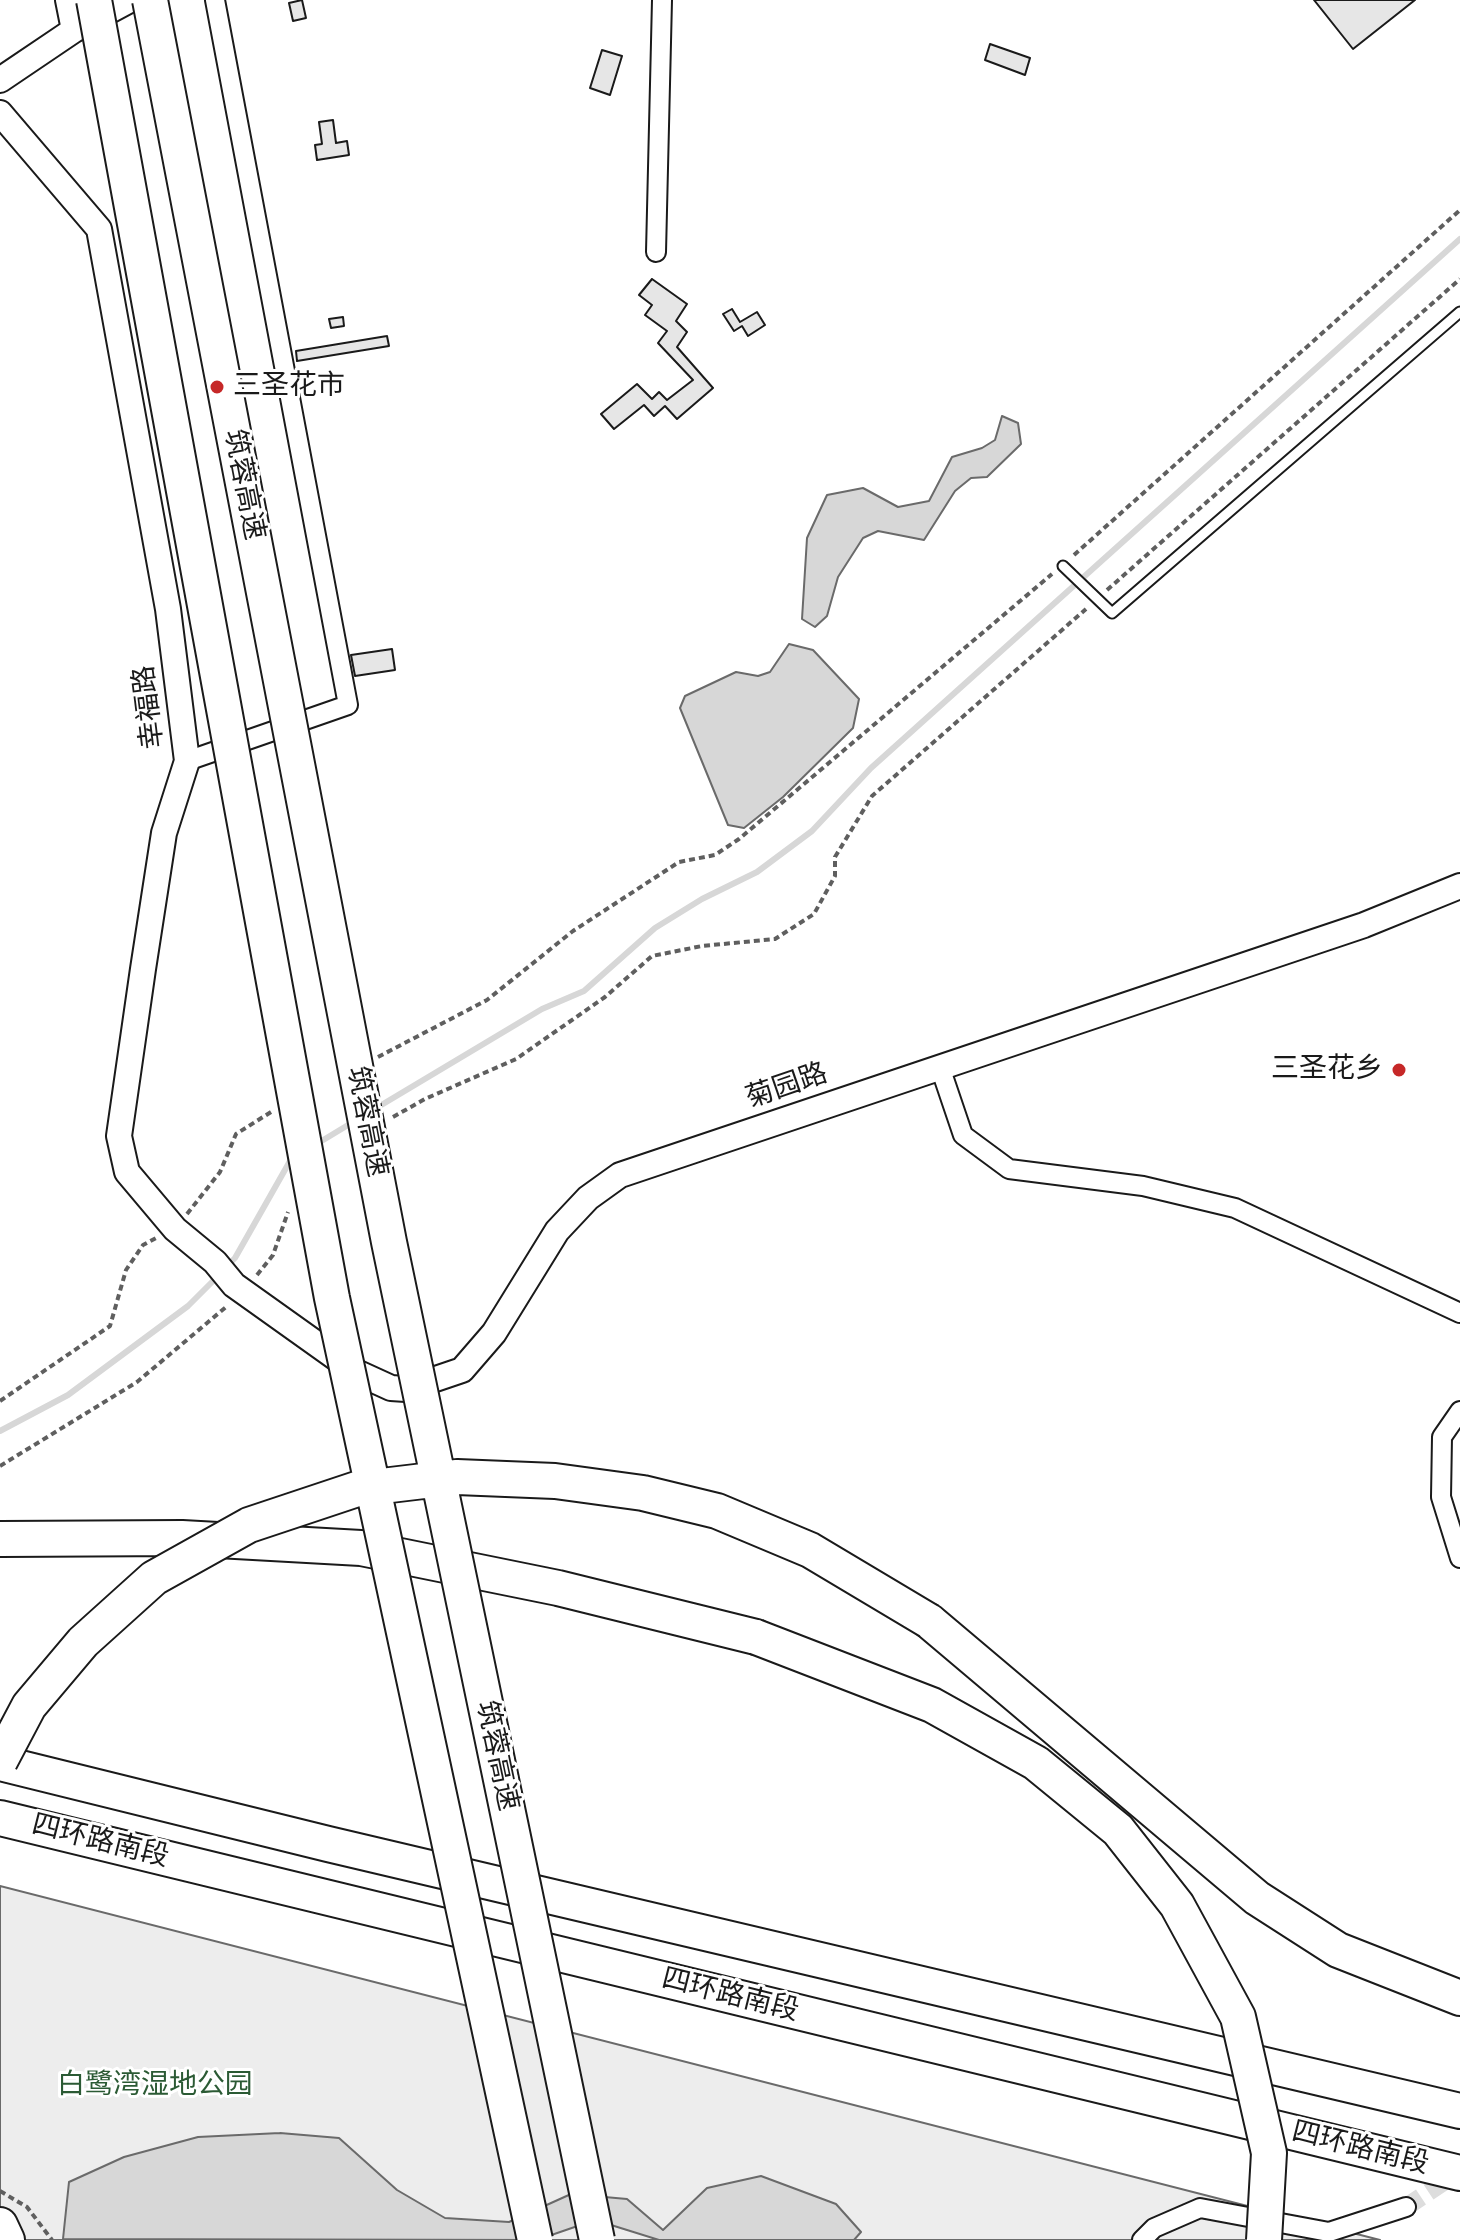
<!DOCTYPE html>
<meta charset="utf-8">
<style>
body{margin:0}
canvas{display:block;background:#fff}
</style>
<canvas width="1460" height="2240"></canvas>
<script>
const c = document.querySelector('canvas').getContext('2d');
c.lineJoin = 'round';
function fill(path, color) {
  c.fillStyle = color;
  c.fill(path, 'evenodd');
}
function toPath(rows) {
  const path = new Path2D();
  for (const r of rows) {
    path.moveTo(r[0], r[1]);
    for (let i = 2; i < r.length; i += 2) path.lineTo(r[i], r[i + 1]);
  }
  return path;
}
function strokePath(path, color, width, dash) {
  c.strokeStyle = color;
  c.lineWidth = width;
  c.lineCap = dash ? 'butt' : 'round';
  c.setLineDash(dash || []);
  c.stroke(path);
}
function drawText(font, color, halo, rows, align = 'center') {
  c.font = font + ' "Sofia Sans Condensed","Noto Sans SC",sans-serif';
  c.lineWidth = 6;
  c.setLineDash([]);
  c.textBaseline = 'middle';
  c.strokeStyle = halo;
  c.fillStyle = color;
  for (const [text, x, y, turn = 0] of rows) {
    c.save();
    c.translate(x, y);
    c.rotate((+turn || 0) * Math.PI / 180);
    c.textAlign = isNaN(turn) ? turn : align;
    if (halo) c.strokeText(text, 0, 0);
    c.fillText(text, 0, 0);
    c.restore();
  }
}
const built = toPath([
 [0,1886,1380,2240,0,2240,0,1886]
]);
const water = toPath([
 [1002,416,1018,423,1021,444,987,477,971,478,955,491,924,540,878,531,863,538,838,577,827,616,815,627,802,619,807,538,827,495,863,488,898,507,929,501,952,457,982,448,995,440,1002,416],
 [789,644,813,650,859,699,853,728,783,797,744,828,728,825,680,708,685,696,736,672,758,676,770,672,789,644],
 [280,2133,339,2138,397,2190,445,2218,509,2222,571,2194,627,2199,663,2230,707,2188,761,2176,836,2204,861,2232,854,2240,659,2240,595,2220,537,2240,63,2239,69,2182,124,2157,198,2137,280,2133]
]);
const stream = toPath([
 [373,1110,542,1009,584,991,655,928,702,899,757,872,812,831,871,768,1460,239],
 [315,1145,353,1122],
 [227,1266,235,1258,290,1161,295,1158],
 [0,1431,68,1395,188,1306,220,1274]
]);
const building = toPath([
 [302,0,306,18,293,21,289,3,302,0],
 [1314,0,1415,0,1353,49,1314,0],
 [990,44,1030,58,1025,75,985,60,990,44],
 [602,50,622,56,610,95,590,88,602,50],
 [333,120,336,143,347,141,349,155,317,160,315,145,322,144,319,122,333,120],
 [652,279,687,304,676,321,687,332,677,347,713,388,677,419,665,406,654,416,644,405,614,429,601,414,637,384,652,399,659,392,667,400,693,380,658,343,667,331,645,315,652,305,639,295,652,279],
 [732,309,740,322,757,312,765,325,748,336,742,326,734,331,723,314,732,309],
 [343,317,344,326,331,328,329,319,343,317],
 [387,336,389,346,297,361,296,351,387,336],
 [392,649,395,670,355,676,351,655,392,649]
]);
const minorTunnel = toPath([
 [1406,2207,1457,2173]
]);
const path = toPath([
 [1074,555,1460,210],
 [1107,590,1460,279],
 [378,1057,487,1000,573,931,679,862,715,855,739,839,1052,574],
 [393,1117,425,1099,516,1059,605,997,652,956,702,946,775,939,814,914,835,876,835,857,872,796,1086,609],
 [187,1214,220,1172,236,1134,271,1112],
 [257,1275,273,1255,288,1212],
 [0,1401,110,1326,126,1270,143,1245,156,1238],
 [0,1466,137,1382,226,1307],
 [0,2191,27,2207,52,2240]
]);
const service = toPath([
 [1063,566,1112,613,1460,312]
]);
const minor = toPath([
 [656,252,662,0],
 [187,761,348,705,215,0],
 [940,1067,963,1135,1009,1169,1143,1186,1235,1208,1460,1313],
 [1460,1411,1442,1437,1441,1497,1460,1558],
 [1142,2240,1154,2228,1200,2208,1329,2232,1406,2207]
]);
const tertiary = toPath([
 [68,0,74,30],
 [0,80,74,30,130,0],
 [0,113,99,229,168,609,187,761,164,833,143,969,119,1136,127,1172,175,1229,215,1262,234,1285,356,1372,391,1388,406,1389,462,1370,494,1333,557,1231,588,1198,620,1175,1364,925,1460,886]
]);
const motorway = toPath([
 [0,1539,182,1538,361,1548,558,1588,756,1637],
 [929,1621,1257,1898,1338,1950,1460,1998],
 [0,1763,328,1844,1460,2111],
 [0,1818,1460,2173],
 [0,2225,7,2240]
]);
const motorwayBridge = toPath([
 [94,0,332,1298,535,2240],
 [150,0,389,1242,597,2240],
 [756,1637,932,1705,1036,1763,1118,1830,1177,1905,1238,2017,1269,2153,1264,2240],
 [0,1761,29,1706,83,1642,154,1578,249,1525,357,1489,457,1477,555,1481,643,1493,717,1511,810,1550,929,1621]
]);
const markers = [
 [217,387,8,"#c62828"],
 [1399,1070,8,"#c62828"]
];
const poiNames = [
 ["三圣花市",233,387],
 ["三圣花乡",1383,1070,"right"]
];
const streetNames = [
 ["筑蓉高速",243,485,79],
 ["幸福路",150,707,-97],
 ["菊园路",787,1087,-19],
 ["筑蓉高速",366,1122,79],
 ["筑蓉高速",496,1756,78],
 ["四环路南段",100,1842,14],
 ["四环路南段",730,1996,14],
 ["四环路南段",1360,2149,14]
];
const parkNames = [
 ["白鹭湾湿地公园",155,2086]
];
fill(built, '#ededed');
strokePath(built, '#6a6a6a', 2);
fill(water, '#d7d7d7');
strokePath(water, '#6a6a6a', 2);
strokePath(stream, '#d7d7d7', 6);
fill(building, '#e6e6e6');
strokePath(building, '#1a1a1a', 2);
strokePath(minorTunnel, '#ddd', 18, [18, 9]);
strokePath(service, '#1a1a1a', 13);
strokePath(minor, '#1a1a1a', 22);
strokePath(tertiary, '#1a1a1a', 28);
strokePath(motorway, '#1a1a1a', 38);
strokePath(path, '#5f5f5f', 4, [6, 4]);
strokePath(service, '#fff', 9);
strokePath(minor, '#fff', 18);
strokePath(tertiary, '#fff', 24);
strokePath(motorway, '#fff', 34);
strokePath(motorwayBridge, '#1a1a1a', 38, []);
strokePath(motorwayBridge, '#fff', 34);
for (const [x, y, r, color] of markers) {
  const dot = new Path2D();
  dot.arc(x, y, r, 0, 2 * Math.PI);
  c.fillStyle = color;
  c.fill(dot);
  strokePath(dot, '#fff', 3);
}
drawText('28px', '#1a1a1a', '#fff', poiNames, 'left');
drawText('28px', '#1a1a1a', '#fff', streetNames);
drawText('28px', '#2b5a34', '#fff', parkNames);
</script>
